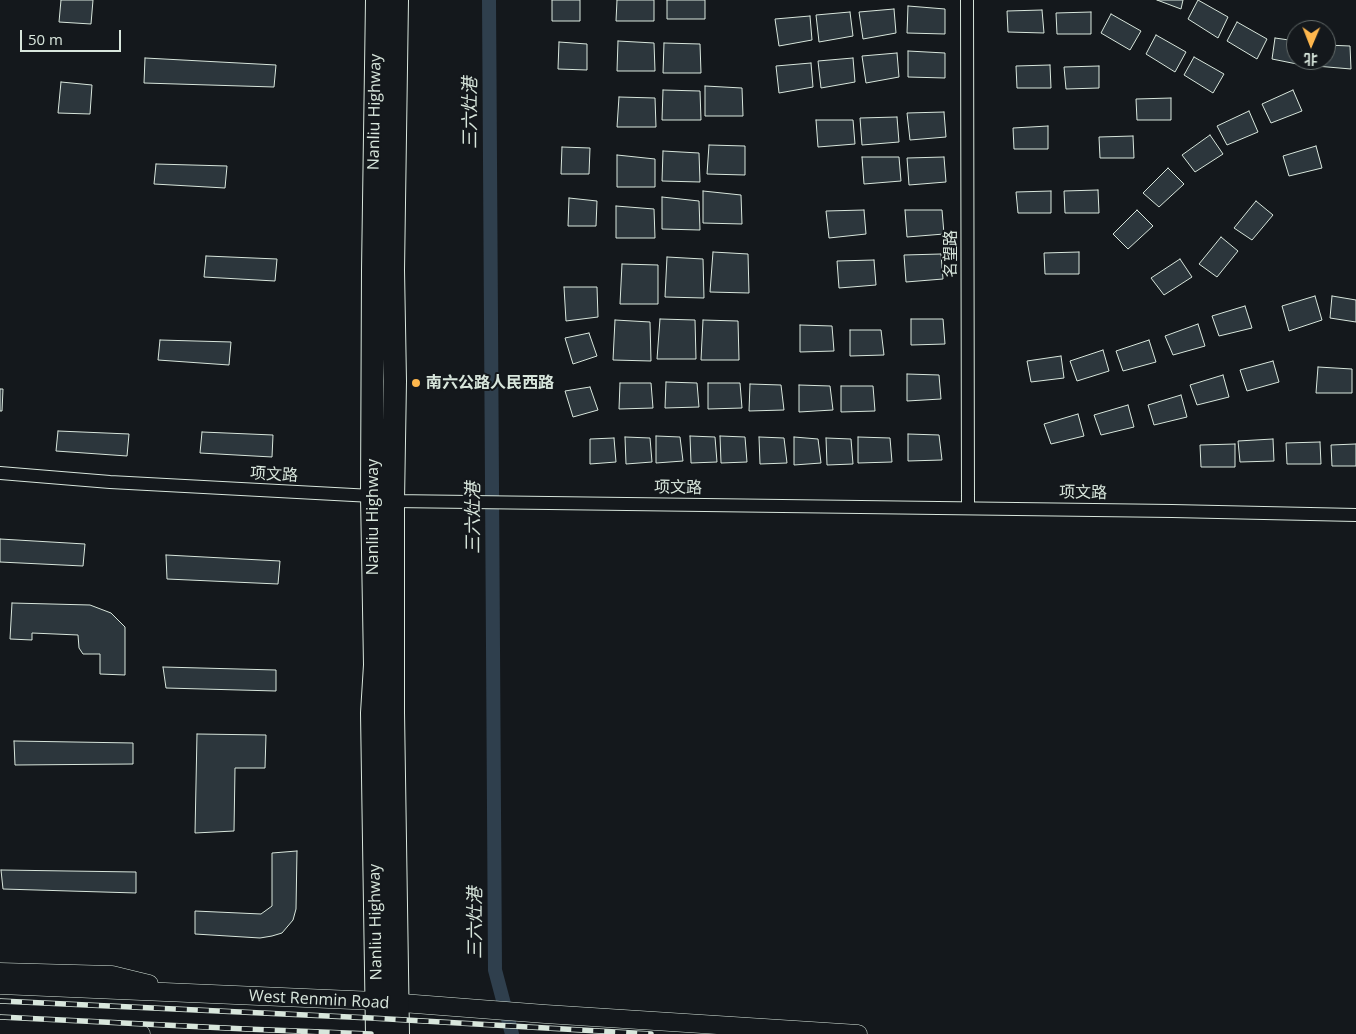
<!DOCTYPE html>
<meta charset="utf-8">
<style>
body{margin:0}
#map{position:relative;width:1356px;height:1034px;overflow:hidden;background:#14181c;font-family:"Open Sans","Noto Sans SC",sans-serif}
canvas{display:block}
.north{position:absolute;left:1286px;top:20px;width:50px;height:50px;box-sizing:border-box;background:#14181c;border:1px solid #626a69;border-radius:50%;rotate:181deg;font-size:14px;font-weight:700;line-height:20px;text-align:center;color:#d8e6dc}
.north::after{content:'';display:block;margin:auto;width:18px;height:22px;background:#ffb74d;clip-path:polygon(50% 0,100% 100%,50% 72%,0 100%)}
.scale{position:absolute;left:20px;top:30px;width:101px;height:22px;box-sizing:border-box;border:2px solid #d8e6dc;border-top:0;padding-left:6px;font-size:15px;line-height:18px;white-space:nowrap;color:#d8e6dc;-webkit-text-stroke:4px #14181c;paint-order:stroke}
</style>
<div id="map">
<canvas width="1356" height="1034"></canvas>
<div class="north">北</div>
<div class="scale">50 m</div>
</div>
<script>
const c = document.querySelector('canvas').getContext('2d');
c.lineJoin = 'round';
function toPath(rows) {
  const path = new Path2D();
  for (const r of rows) {
    path.moveTo(r[0], r[1]);
    for (let i = 2; i < r.length; i += 2) path.lineTo(r[i], r[i + 1]);
  }
  return path;
}
function strokePath(path, color, width, dash) {
  c.strokeStyle = color;
  c.lineWidth = width;
  c.lineCap = dash ? 'butt' : 'round';
  c.setLineDash(dash || []);
  c.stroke(path);
}
function fill(path, color) {
  c.fillStyle = color;
  c.fill(path, 'evenodd');
}
function drawText(font, color, halo, rows, align = 'center') {
  c.font = font + ' "Open Sans","Noto Sans SC",sans-serif';
  c.lineWidth = 4;
  c.setLineDash([]);
  c.textBaseline = 'middle';
  c.strokeStyle = halo;
  c.fillStyle = color;
  for (const [text, x, y, turn = 0] of rows) {
    c.save();
    c.translate(x, y);
    c.rotate((+turn || 0) * Math.PI / 180);
    c.textAlign = isNaN(turn) ? turn : align;
    if (halo) c.strokeText(text, 0, 0);
    c.fillText(text, 0, 0);
    c.restore();
  }
}
const canal = toPath([
 [489,0,495,970,512,1034]
]);
const building = toPath([
 [61,0,93,0,91,24,59,22,61,0],
 [552,0,580,0,580,21,552,21,552,0],
 [617,0,654,0,654,21,616,21,617,0],
 [667,0,705,0,705,19,667,19,667,0],
 [1157,0,1183,0,1181,9,1157,0],
 [1198,0,1228,17,1218,38,1188,19,1198,0],
 [908,6,945,9,945,34,907,33,908,6],
 [894,9,896,33,863,39,859,12,894,9],
 [1042,10,1044,33,1008,32,1007,11,1042,10],
 [850,12,853,36,819,42,816,15,850,12],
 [1091,12,1091,34,1057,34,1056,13,1091,12],
 [1111,14,1141,31,1130,50,1101,33,1111,14],
 [810,16,812,40,779,46,775,19,810,16],
 [1237,22,1267,39,1257,59,1227,41,1237,22],
 [1156,35,1186,52,1175,72,1146,54,1156,35],
 [1275,38,1296,41,1296,60,1307,60,1307,66,1272,59,1275,38],
 [618,41,654,43,655,71,617,71,618,41],
 [559,42,587,44,587,70,558,69,559,42],
 [664,43,700,44,701,73,663,73,664,43],
 [1326,45,1350,46,1351,69,1316,66,1316,60,1326,60,1326,45],
 [908,51,945,53,945,78,908,77,908,51],
 [897,53,899,77,866,83,862,56,897,53],
 [1194,57,1224,74,1213,93,1184,75,1194,57],
 [145,58,276,65,274,87,144,83,145,58],
 [853,58,855,82,821,88,818,61,853,58],
 [811,63,813,87,779,93,776,66,811,63],
 [1050,65,1051,88,1017,88,1016,66,1050,65],
 [1099,66,1099,88,1066,89,1064,67,1099,66],
 [61,82,92,85,90,114,58,113,61,82],
 [705,86,742,88,743,116,705,116,705,86],
 [663,90,700,91,701,120,662,120,663,90],
 [1293,90,1302,111,1271,123,1262,104,1293,90],
 [619,97,655,98,656,127,617,127,619,97],
 [1171,98,1171,120,1137,120,1136,99,1171,98],
 [1249,111,1258,132,1227,145,1217,126,1249,111],
 [944,112,946,137,910,140,907,113,944,112],
 [897,117,899,142,862,145,860,118,897,117],
 [816,120,853,120,855,144,818,147,816,120],
 [1048,126,1048,149,1014,149,1013,128,1048,126],
 [1210,135,1223,154,1195,172,1182,155,1210,135],
 [1133,136,1134,158,1100,158,1099,137,1133,136],
 [709,145,745,146,745,175,707,174,709,145],
 [1316,146,1322,168,1289,176,1283,156,1316,146],
 [562,147,590,148,589,174,561,174,562,147],
 [663,151,699,153,700,182,662,181,663,151],
 [617,155,655,159,655,187,617,187,617,155],
 [862,157,899,157,901,181,864,184,862,157],
 [944,157,946,182,909,185,907,158,944,157],
 [156,164,227,166,225,188,154,184,156,164],
 [1168,168,1184,184,1159,207,1143,193,1168,168],
 [1098,190,1099,213,1065,213,1064,191,1098,190],
 [703,191,741,195,742,224,703,223,703,191],
 [1051,191,1051,213,1018,213,1016,192,1051,191],
 [662,197,699,201,700,230,662,229,662,197],
 [569,198,597,201,596,226,568,226,569,198],
 [1256,201,1273,215,1252,240,1234,228,1256,201],
 [616,206,654,209,655,238,616,238,616,206],
 [864,210,866,234,829,238,826,211,864,210],
 [905,210,942,210,944,234,907,237,905,210],
 [1137,210,1153,226,1128,249,1113,234,1137,210],
 [1221,237,1238,251,1217,277,1199,264,1221,237],
 [713,252,748,254,749,293,710,292,713,252],
 [1079,252,1079,274,1045,274,1044,253,1079,252],
 [941,254,943,279,906,282,904,255,941,254],
 [206,256,277,259,275,281,204,277,206,256],
 [667,257,703,259,704,298,665,297,667,257],
 [1180,259,1192,277,1164,295,1151,278,1180,259],
 [874,260,876,285,839,288,837,261,874,260],
 [622,264,658,265,658,304,620,304,622,264],
 [564,287,597,287,598,317,566,321,564,287],
 [1315,296,1322,320,1289,331,1282,306,1315,296],
 [1332,296,1356,300,1356,322,1330,318,1332,296],
 [1245,306,1252,328,1219,336,1212,316,1245,306],
 [660,319,695,320,696,359,657,359,660,319],
 [911,319,943,319,945,344,911,345,911,319],
 [615,320,650,322,651,361,613,360,615,320],
 [703,320,738,321,739,360,701,360,703,320],
 [1198,324,1205,346,1173,355,1165,336,1198,324],
 [800,325,832,326,834,351,800,352,800,325],
 [850,330,881,330,884,355,850,356,850,330],
 [589,333,597,356,573,364,565,338,589,333],
 [160,340,231,342,229,365,158,360,160,340],
 [1149,340,1156,362,1123,371,1116,351,1149,340],
 [1103,350,1109,371,1077,381,1070,361,1103,350],
 [1061,356,1064,378,1031,382,1027,361,1061,356],
 [1273,361,1279,382,1247,391,1240,370,1273,361],
 [1318,367,1352,369,1352,393,1316,393,1318,367],
 [907,374,939,375,941,399,907,401,907,374],
 [1223,375,1229,397,1197,405,1190,385,1223,375],
 [666,382,697,383,699,407,665,408,666,382],
 [620,383,651,383,653,408,619,409,620,383],
 [708,383,740,383,742,408,708,409,708,383],
 [750,384,781,385,784,410,749,411,750,384],
 [799,385,830,386,833,410,799,412,799,385],
 [841,386,873,386,875,411,841,412,841,386],
 [590,387,598,410,573,417,565,391,590,387],
 [0,389,3,389,2,411,0,411,0,389],
 [1181,395,1187,417,1154,425,1148,405,1181,395],
 [1128,405,1134,427,1101,435,1094,415,1128,405],
 [1078,414,1084,436,1051,444,1044,424,1078,414],
 [58,431,129,434,127,456,56,451,58,431],
 [202,432,273,435,272,457,200,453,202,432],
 [908,434,939,435,942,460,908,461,908,434],
 [656,436,680,437,683,461,656,463,656,436],
 [690,436,715,437,717,462,691,463,690,436],
 [720,436,745,437,747,462,721,463,720,436],
 [625,437,650,438,652,462,626,464,625,437],
 [759,437,784,438,787,463,760,464,759,437],
 [794,437,818,439,821,463,794,465,794,437],
 [858,437,890,438,892,462,858,463,858,437],
 [614,438,616,462,590,464,590,439,614,438],
 [826,438,851,439,853,464,827,465,826,438],
 [1273,439,1274,461,1240,462,1238,441,1273,439],
 [1320,442,1321,464,1287,464,1286,443,1320,442],
 [1235,444,1235,467,1201,467,1200,445,1235,444],
 [1356,444,1356,466,1332,466,1331,445,1356,444],
 [0,539,85,544,83,566,0,562,0,539],
 [166,555,280,561,278,584,167,579,166,555],
 [12,603,90,605,111,613,125,627,125,675,100,674,100,654,83,654,79,648,78,635,32,633,32,640,10,639,12,603],
 [163,667,276,670,276,691,166,688,163,667],
 [197,734,266,735,265,768,235,768,234,831,195,833,197,734],
 [14,741,133,743,133,764,15,765,14,741],
 [297,851,296,909,293,920,282,933,272,936,260,938,195,934,195,911,261,914,272,906,272,853,297,851],
 [1,870,136,872,136,893,3,889,1,870]
]);
const street = toPath([
 [967,0,968,508],
 [0,473,110,482,372,496,393,501,1172,511,1356,515]
]);
const secondary = toPath([
 [0,972,112,975,149,984],
 [0,985,376,1001,545,1014,858,1034],
 [0,1026,141,1034]
]);
const highway = toPath([
 [377,0,373,270,372,496,375,665,372,713,377,1034],
 [397,0,393,270,395,381,393,501,393,712,398,1034]
]);
const rail = toPath([
 [0,1001,371,1018,651,1034],
 [0,1017,246,1029,371,1034]
]);
const markers = [
 [416,383,5,"#ffb74d"]
];
const streetNames = [
 ["Nanliu Highway",375,112,-89],
 ["名望路",951,254,-90],
 ["项文路",274,475,3],
 ["项文路",678,488,1],
 ["项文路",1083,493,1],
 ["Nanliu Highway",373,517,-90],
 ["Nanliu Highway",376,922,-91],
 ["West Renmin Road",319,1000,3]
];
const poiNames = [
 ["南六公路人民西路",426,383]
];
const waterNames = [
 ["三六灶港",471,113,-90],
 ["三六灶港",474,518,-90],
 ["三六灶港",476,923,-90]
];
strokePath(canal, '#2f3f4d', 14);
fill(building, '#2c363c');
strokePath(building, '#d8e6dc', 1);
strokePath(street, '#d8e6dc', 14);
strokePath(secondary, '#d8e6dc', 19);
strokePath(highway, '#d8e6dc', 24);
strokePath(street, '#14181c', 12);
strokePath(secondary, '#14181c', 18);
strokePath(highway, '#14181c', 22);
strokePath(rail, '#d8e6dc', 5.5);
strokePath(rail, '#14181c', 4, [11]);
for (const [x, y, r, color] of markers) {
  const dot = new Path2D();
  dot.arc(x, y, r, 0, 2 * Math.PI);
  c.fillStyle = color;
  c.fill(dot);
  strokePath(dot, '#14181c', 2);
}
drawText('16px', '#d8e6dc', '#14181c', streetNames);
drawText('bold 16px', '#d8e6dc', '#14181c', poiNames, 'left');
drawText('italic 18px', '#d8e6dc', '#14181c', waterNames);
</script>
